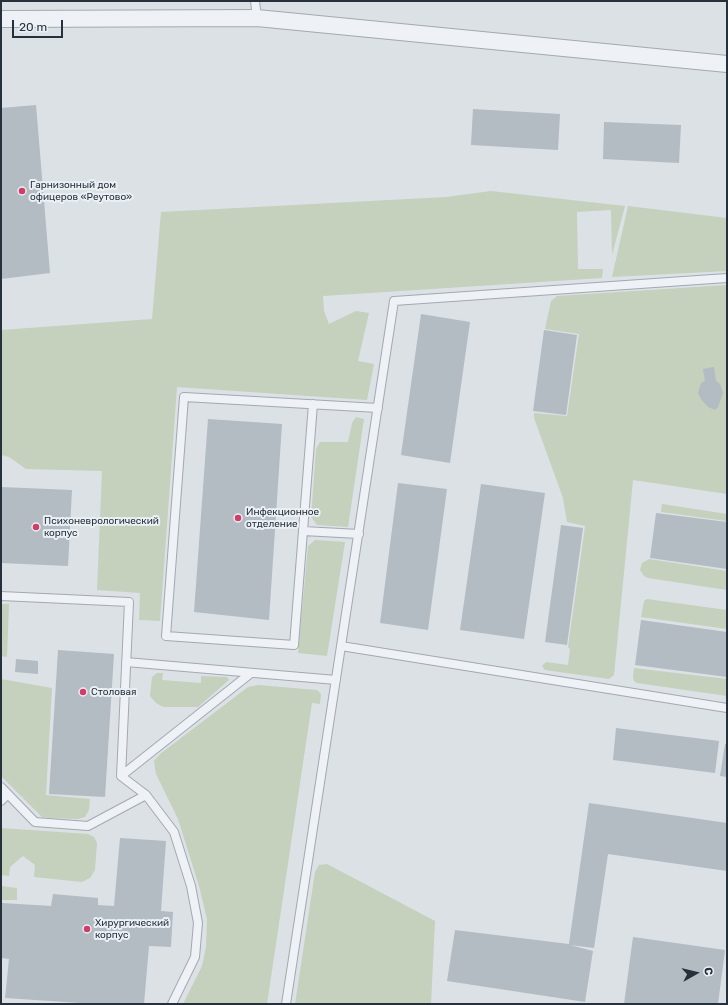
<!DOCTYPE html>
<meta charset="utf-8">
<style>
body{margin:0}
#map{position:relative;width:728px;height:1005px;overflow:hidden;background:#dce1e6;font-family:Rubik,sans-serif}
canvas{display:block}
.frame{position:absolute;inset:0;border:2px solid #26313c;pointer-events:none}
.north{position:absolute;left:676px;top:953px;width:40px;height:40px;-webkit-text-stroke:3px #ebf0f4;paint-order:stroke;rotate:82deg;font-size:11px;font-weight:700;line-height:16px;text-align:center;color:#26313c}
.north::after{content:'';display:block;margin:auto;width:14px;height:18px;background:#26313c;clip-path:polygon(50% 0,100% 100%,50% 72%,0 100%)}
.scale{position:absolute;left:12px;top:20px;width:51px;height:18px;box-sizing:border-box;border:2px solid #26313c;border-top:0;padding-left:5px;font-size:12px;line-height:14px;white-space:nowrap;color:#26313c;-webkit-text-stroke:3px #ebf0f4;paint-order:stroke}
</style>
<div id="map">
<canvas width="728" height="1005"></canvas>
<div class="frame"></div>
<div class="north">С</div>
<div class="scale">20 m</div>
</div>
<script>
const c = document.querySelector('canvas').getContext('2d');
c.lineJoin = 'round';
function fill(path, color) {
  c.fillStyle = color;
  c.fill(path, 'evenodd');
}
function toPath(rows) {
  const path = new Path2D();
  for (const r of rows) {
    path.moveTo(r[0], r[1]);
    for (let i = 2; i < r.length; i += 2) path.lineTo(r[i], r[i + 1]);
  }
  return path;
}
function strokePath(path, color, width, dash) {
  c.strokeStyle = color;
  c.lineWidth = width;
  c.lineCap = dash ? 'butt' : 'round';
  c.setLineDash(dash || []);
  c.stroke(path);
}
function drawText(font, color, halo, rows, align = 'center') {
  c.font = font + ' Rubik,sans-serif';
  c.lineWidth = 4;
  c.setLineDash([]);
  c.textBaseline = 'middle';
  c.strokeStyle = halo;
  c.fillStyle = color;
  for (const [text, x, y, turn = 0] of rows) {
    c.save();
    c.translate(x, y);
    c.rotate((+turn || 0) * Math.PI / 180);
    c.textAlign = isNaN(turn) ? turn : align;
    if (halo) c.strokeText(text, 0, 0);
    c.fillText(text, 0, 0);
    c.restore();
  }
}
const green = toPath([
 [491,191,625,206,612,255,611,210,577,212,578,269,603,269,602,278,323,296,324,311,329,324,356,311,369,313,358,361,374,364,367,400,177,387,160,621,139,620,140,593,97,590,102,471,26,469,9,457,1,455,1,330,152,319,161,212,446,197],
 [628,206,727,218,727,271,612,277],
 [727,285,727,494,633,480,614,675,609,679,545,670,542,666,546,662,568,665,570,649,568,647,585,526,567,522,563,498,534,418,534,413,567,416,579,334,545,329,551,301,557,296],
 [356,417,364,419,348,527,317,525,311,517,316,449,320,442,348,442,352,423],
 [662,504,727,514,727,521,661,512],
 [315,540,345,542,327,656,298,653,308,546],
 [649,559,727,571,727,590,648,578,644,576,640,570,642,563],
 [647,599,727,610,727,629,641,617,644,601],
 [1,604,9,604,7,657,1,656],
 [634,668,727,679,727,696,637,683,634,681,633,677],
 [157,673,163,673,162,680,201,683,201,676,227,677,229,680,198,707,163,707,156,703,150,696,152,677],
 [1,679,52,688,46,795,90,799,89,810,85,817,78,819,49,818,42,817,1,776],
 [258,685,317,690,321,694,320,704,312,703,267,1004,183,1004,202,966,206,947,207,919,199,886,178,819,156,774,154,761,160,754,248,687],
 [1,828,88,834,94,837,97,843,95,870,90,878,82,882,34,877,35,865,23,856,10,867,9,876,1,875],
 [327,864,435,921,431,1004,295,1004,315,872,319,865],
 [1,886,17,888,17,900,1,900]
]);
const building = toPath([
 [36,105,50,273,1,279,1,108],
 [473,109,560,114,558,150,471,145],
 [604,122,681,125,679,163,603,159],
 [421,314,470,322,450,463,401,455],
 [544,330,577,335,566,415,533,411],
 [714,367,716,381,720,384,723,393,718,407,715,410,708,407,701,399,698,393,701,383,705,381,703,369],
 [208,419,282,424,269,620,194,612],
 [398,483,447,489,428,630,380,623],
 [481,484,545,493,524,639,460,630],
 [1,487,72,490,68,566,1,563],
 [656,513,727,522,727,569,650,558],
 [561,525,583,528,567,645,545,642],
 [641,620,727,632,727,677,635,665],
 [58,650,114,654,105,797,49,794],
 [16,659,38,661,38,674,15,672],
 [616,728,719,741,715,773,613,760],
 [725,744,727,744,727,777,720,776],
 [589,803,727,823,727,871,608,854,594,948,570,945,593,951,585,1002,447,981,455,930,569,944],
 [120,838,166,841,161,911,173,912,171,947,149,946,144,1004,95,1004,5,998,9,959,1,958,2,903,51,906,53,894,98,898,98,905,114,906],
 [633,937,725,950,718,1004,624,1004]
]);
const service = toPath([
 [255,1,257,18],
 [303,531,313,404],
 [359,534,303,531,294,645,166,636,184,397,378,408],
 [1,596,129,602,121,776,146,795,174,832,191,886,198,923,195,957,172,1004],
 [341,646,727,708],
 [126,662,336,680],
 [121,776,251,673],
 [1,787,35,822,88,826,146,795],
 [1,801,8,794],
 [286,1004,394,301,727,278]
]);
const minor = toPath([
 [1,19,257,18,727,64]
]);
const markers = [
 [22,191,4,"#cf3d69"],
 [238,518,4,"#cf3d69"],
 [36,527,4,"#cf3d69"],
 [83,692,4,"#cf3d69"],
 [87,929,4,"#cf3d69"]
];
const poiNames = [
 ["Гарнизонный дом",30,185],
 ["офицеров «Реутово»",30,197],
 ["Инфекционное",246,512],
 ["отделение",246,524],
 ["Психоневрологический",44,521],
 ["корпус",44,533],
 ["Столовая",91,692],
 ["Хирургический",95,923],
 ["корпус",95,935]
];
fill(green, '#c5d0bd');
fill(building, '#b3bbc3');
strokePath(service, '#a2a9b0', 10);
strokePath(minor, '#a2a9b0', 18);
strokePath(service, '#eef1f5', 8);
strokePath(minor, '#eef1f5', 16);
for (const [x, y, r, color] of markers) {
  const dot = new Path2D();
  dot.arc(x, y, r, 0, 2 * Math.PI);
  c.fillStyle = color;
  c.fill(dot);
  strokePath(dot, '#ebf0f4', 1.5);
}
drawText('10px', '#26313c', '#ebf0f4', poiNames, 'left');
</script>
